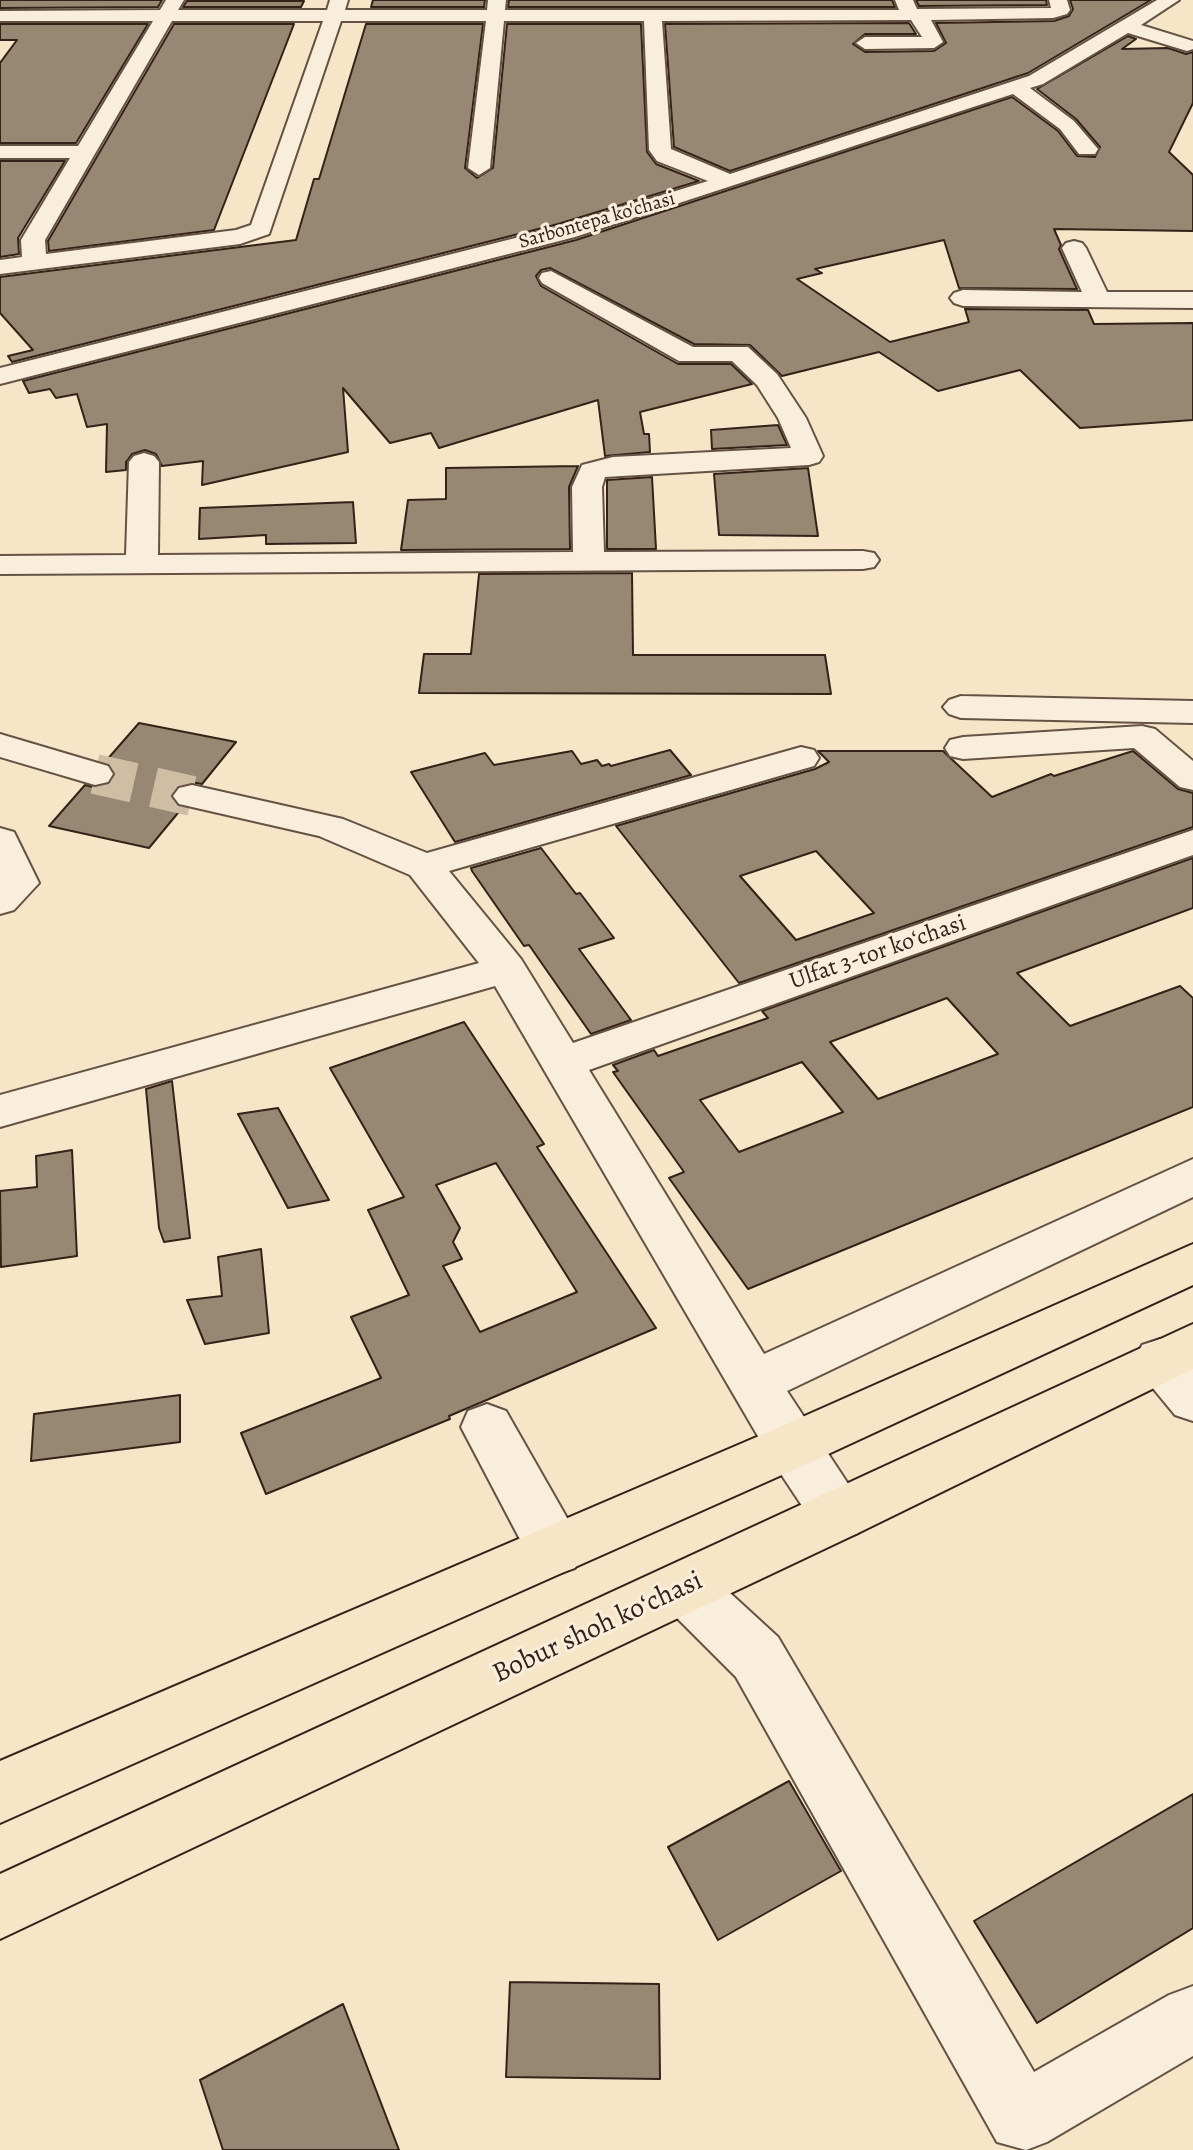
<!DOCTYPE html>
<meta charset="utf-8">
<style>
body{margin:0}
canvas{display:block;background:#f6e5c7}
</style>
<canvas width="1193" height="2150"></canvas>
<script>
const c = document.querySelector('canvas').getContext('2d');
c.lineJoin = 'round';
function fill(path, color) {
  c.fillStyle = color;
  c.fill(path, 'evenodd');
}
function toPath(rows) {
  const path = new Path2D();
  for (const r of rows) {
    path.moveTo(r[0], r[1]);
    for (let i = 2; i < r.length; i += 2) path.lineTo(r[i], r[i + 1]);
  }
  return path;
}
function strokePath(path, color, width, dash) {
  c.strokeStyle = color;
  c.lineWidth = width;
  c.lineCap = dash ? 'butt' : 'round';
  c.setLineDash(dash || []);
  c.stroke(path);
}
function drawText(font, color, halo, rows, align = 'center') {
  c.font = font + ' Alegreya,serif';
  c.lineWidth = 6;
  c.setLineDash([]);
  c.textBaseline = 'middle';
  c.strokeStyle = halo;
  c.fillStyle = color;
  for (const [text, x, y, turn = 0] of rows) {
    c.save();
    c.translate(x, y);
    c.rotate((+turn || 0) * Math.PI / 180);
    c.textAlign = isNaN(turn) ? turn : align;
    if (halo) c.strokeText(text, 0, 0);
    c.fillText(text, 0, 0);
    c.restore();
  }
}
const building = toPath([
 [0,0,162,0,158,7,0,8,0,0],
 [373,0,485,0,484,7,371,7,373,0],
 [509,0,892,0,895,7,508,7,509,0],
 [916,0,1046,0,1047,5,919,6,916,0],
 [1070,0,1151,0,1028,73,730,171,674,147,665,24,909,23,916,34,865,34,853,44,865,52,934,51,946,43,936,23,1054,21,1069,16,1073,9,1070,0],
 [187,1,304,1,301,7,183,7,187,1],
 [0,24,148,24,76,143,0,143,0,63,17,40,0,40,0,24],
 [174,24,294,24,214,230,49,251,48,241,174,24],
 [366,24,483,24,465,168,477,178,493,168,507,24,641,24,647,152,656,164,699,181,558,224,12,362,8,356,33,350,0,313,0,277,296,240,314,179,319,179,366,24],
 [1128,36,1136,39,1122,49,1168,48,1186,54,1193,52,1193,103,1169,152,1193,175,1193,231,1054,229,1061,245,1059,249,1077,289,959,288,944,240,815,269,822,273,797,279,890,342,969,322,965,309,1088,310,1094,324,1193,323,1193,420,1080,428,1020,370,938,391,879,352,782,376,750,345,694,344,550,268,541,270,536,276,541,286,678,364,731,364,752,384,640,412,644,434,649,434,650,452,605,456,598,400,439,448,431,433,390,443,343,388,348,452,202,485,203,461,162,466,156,454,145,450,132,454,126,462,126,470,106,472,107,424,87,427,77,394,56,398,50,389,29,393,23,381,576,240,1012,97,1058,131,1077,156,1095,157,1100,147,1076,119,1037,89,1128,36],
 [0,161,65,161,18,238,19,254,0,257,0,161],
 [778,425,787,445,712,449,711,430,778,425],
 [578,466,569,487,570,549,401,550,408,500,446,499,446,468,578,466],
 [808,468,818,536,719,535,714,474,808,468],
 [652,477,656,549,607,549,607,480,652,477],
 [353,502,356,543,266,544,266,535,199,539,200,508,353,502],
 [632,573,633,655,825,655,831,694,419,693,424,654,471,654,479,574,632,573],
 [139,723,236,742,202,784,191,782,177,786,170,796,182,808,149,848,49,826,85,785,96,788,111,784,116,772,105,762,139,723],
 [670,750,691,775,455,842,411,772,485,753,494,765,572,751,581,764,597,760,602,766,609,764,611,766,670,750],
 [818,751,943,751,992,797,1051,774,1054,776,1133,751,1178,789,1193,793,1193,827,739,983,616,826,815,769,829,762,818,751],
 [816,851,874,913,796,940,740,876,816,851],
 [541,848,576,894,580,893,614,938,579,949,631,1020,591,1034,529,945,524,946,472,871,471,868,541,848],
 [1193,858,1193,908,1017,973,1070,1026,1180,986,1193,998,1193,1107,748,1289,669,1178,684,1172,613,1072,618,1071,613,1065,654,1050,658,1056,768,1018,762,1011,1193,858],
 [947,998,998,1054,878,1099,830,1042,947,998],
 [802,1062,843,1112,739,1152,700,1100,802,1062],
 [464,1022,544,1144,537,1147,656,1328,449,1416,450,1419,266,1494,241,1433,381,1378,351,1317,409,1295,368,1210,404,1197,330,1068,464,1022],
 [496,1163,577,1292,480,1332,443,1266,462,1259,453,1242,460,1228,436,1185,496,1163],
 [172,1081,190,1238,164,1242,159,1228,146,1089,172,1081],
 [278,1108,329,1200,288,1208,238,1114,278,1108],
 [72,1150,77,1256,1,1267,0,1191,37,1187,36,1156,72,1150],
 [261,1249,269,1333,205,1344,187,1300,222,1296,218,1257,261,1249],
 [180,1395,180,1442,31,1461,34,1414,180,1395],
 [789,1781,841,1871,718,1940,668,1847,789,1781],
 [1193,1794,1193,1928,1037,2023,974,1921,1193,1794],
 [510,1982,659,1984,660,2079,506,2077,510,1982],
 [343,2004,399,2150,223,2150,200,2080,343,2004]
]);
const minorTunnel = toPath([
 [95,774,192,796]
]);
const minor = toPath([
 [166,0,184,0,178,10,327,10,330,0,348,0,345,10,487,10,488,0,506,0,505,10,899,10,895,0,913,0,917,9,1051,8,1049,0,1067,0,1070,10,1067,14,1053,18,931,20,943,42,934,48,865,49,856,43,865,37,922,37,911,20,662,21,671,149,730,174,1029,76,1157,0,1179,0,1141,25,1193,41,1193,49,1187,51,1128,33,1043,84,1030,88,1074,121,1098,149,1095,154,1079,154,1060,129,1013,94,575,237,0,384,0,368,559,227,708,181,657,161,649,150,644,21,504,21,490,168,479,175,468,168,486,21,341,21,269,234,240,244,0,274,0,260,22,257,21,240,70,158,0,158,0,146,78,146,153,21,0,21,0,11,160,10,166,0],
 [172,21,323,21,251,225,236,230,46,254,45,240,172,21],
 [1074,241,1082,243,1086,248,1107,292,1193,292,1193,308,963,306,954,303,950,298,954,293,963,290,1082,292,1062,248,1066,243,1074,241],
 [551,271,693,347,748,347,777,374,806,418,823,456,819,462,809,465,605,477,602,487,604,552,863,551,874,553,879,560,874,567,863,569,0,574,0,556,126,555,129,462,134,456,144,453,154,456,159,462,158,555,573,552,572,487,582,465,613,457,791,448,778,418,757,385,732,361,679,361,542,283,539,278,542,273,551,271],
 [961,696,1193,701,1193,723,961,718,949,714,943,707,949,700,961,696],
 [1142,726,1155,729,1193,761,1193,790,1180,787,1134,748,963,759,950,756,945,748,950,740,963,737,1142,726],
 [0,734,108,766,113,774,108,782,95,785,0,757,0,734],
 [801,747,814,750,819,758,814,766,449,871,521,959,573,1043,1193,830,1193,855,589,1070,764,1354,1193,1159,1193,1197,787,1391,858,1499,866,1516,858,1533,839,1540,820,1533,773,1462,495,986,0,1127,0,1095,479,963,410,875,319,836,179,804,173,796,179,788,192,785,343,819,427,853,801,747],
 [0,828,14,832,39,883,14,910,0,914,0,828],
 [1160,1339,1178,1345,1193,1362,1193,1421,1175,1415,1142,1375,1135,1360,1142,1345,1160,1339],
 [487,1404,506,1411,575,1532,583,1550,575,1568,555,1575,535,1568,461,1427,468,1411,487,1404],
 [685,1562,705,1570,778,1637,1034,2072,1169,1995,1193,1986,1193,2056,1047,2142,1026,2150,997,2142,736,1677,665,1606,657,1588,665,1570,685,1562]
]);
const major = toPath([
 [1193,1244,1193,1285,811,1462,0,1823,0,1761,773,1430,1193,1244],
 [1193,1324,1193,1369,858,1533,0,1939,0,1874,1193,1324]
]);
const farStreetnames = [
 ["Sarbontepa ko'chasi",597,221,-16]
];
const streetNames = [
 ["Ulfat 3-tor koʻchasi",878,953,-19]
];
const nearStreetnames = [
 ["Bobur shoh koʻchasi",598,1628,-25]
];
fill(building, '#988773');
strokePath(building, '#332218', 2);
strokePath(minorTunnel, '#cfbea4', 40, [40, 20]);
strokePath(minor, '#645344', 4);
strokePath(major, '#332218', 4);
fill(minor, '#f9eedb');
fill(major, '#f6e5c7');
drawText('20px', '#332218', '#f9eedb', farStreetnames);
drawText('24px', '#332218', '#f9eedb', streetNames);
drawText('28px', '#332218', '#f9eedb', nearStreetnames);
</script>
